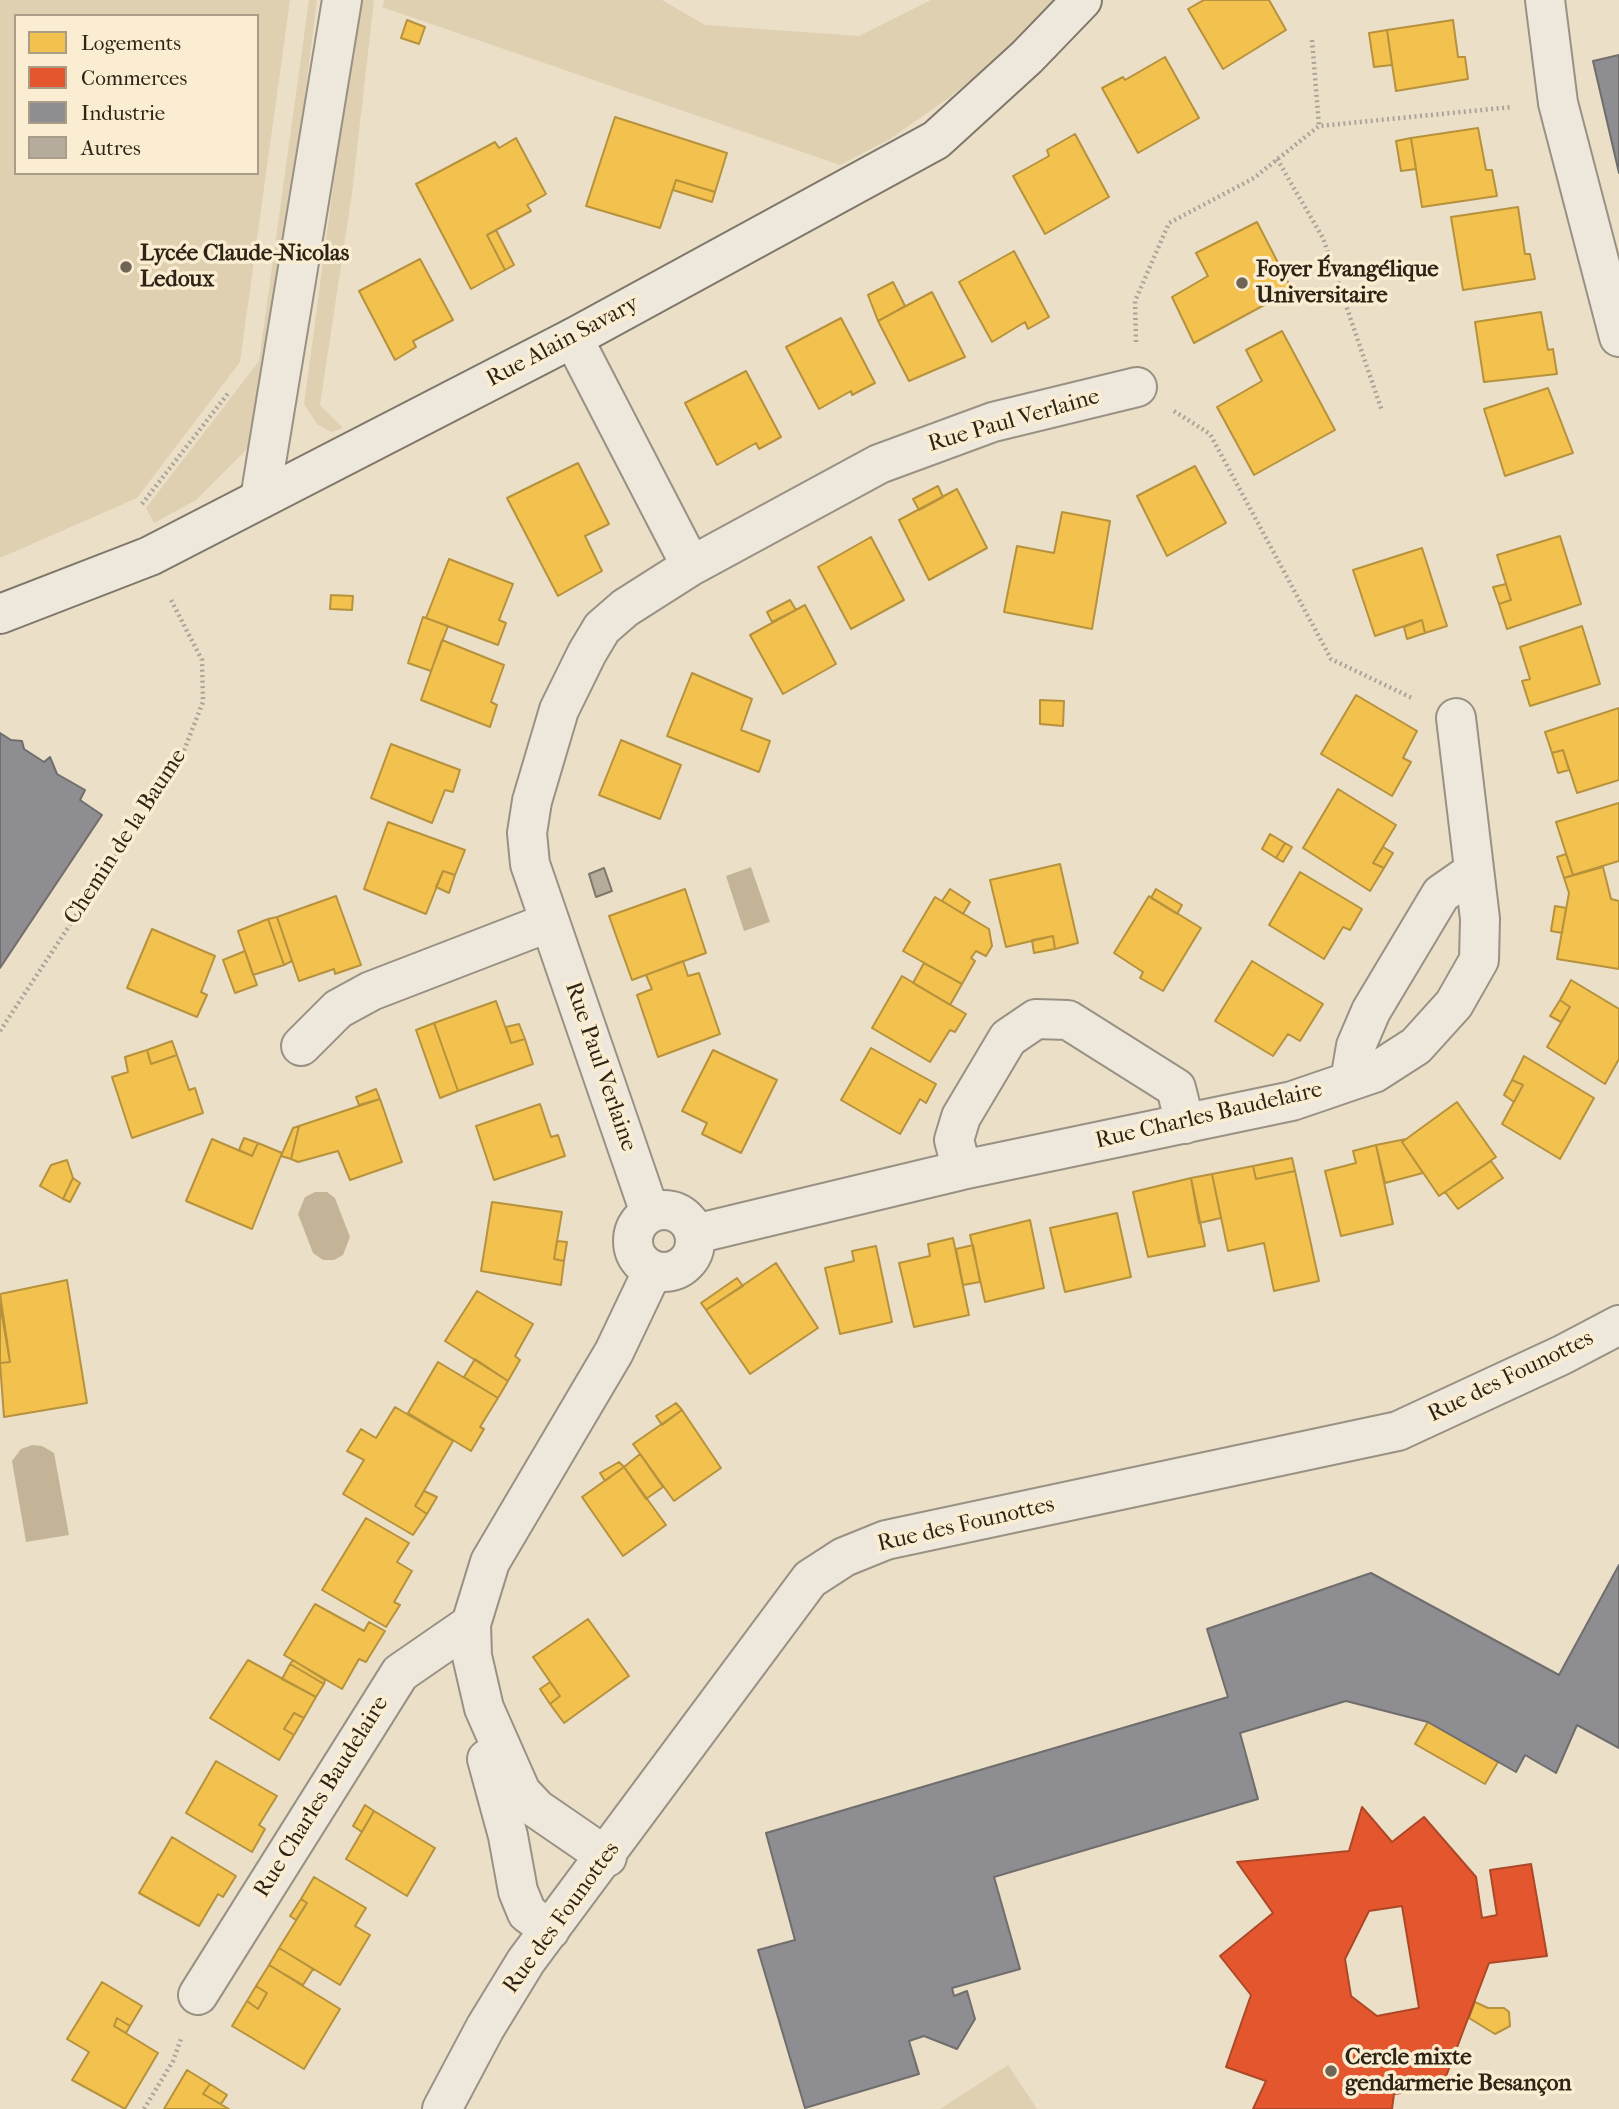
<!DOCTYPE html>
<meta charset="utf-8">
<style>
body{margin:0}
#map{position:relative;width:1619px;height:2109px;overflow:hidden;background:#ebdfc8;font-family:"IM FELL French Canon",serif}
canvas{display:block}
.legend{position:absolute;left:14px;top:14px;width:245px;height:161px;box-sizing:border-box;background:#fbedd2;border:2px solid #a99d87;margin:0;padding:9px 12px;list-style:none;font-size:21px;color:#2e2416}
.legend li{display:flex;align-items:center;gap:14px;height:35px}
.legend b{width:35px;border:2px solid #a99d87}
</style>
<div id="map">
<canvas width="1619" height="2109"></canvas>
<ul class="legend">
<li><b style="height:19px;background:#f2c14e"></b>Logements</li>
<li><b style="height:19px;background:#e4572e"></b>Commerces</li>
<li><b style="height:19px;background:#8d8d92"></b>Industrie</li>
<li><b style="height:19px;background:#b5ac9d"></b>Autres</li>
</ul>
</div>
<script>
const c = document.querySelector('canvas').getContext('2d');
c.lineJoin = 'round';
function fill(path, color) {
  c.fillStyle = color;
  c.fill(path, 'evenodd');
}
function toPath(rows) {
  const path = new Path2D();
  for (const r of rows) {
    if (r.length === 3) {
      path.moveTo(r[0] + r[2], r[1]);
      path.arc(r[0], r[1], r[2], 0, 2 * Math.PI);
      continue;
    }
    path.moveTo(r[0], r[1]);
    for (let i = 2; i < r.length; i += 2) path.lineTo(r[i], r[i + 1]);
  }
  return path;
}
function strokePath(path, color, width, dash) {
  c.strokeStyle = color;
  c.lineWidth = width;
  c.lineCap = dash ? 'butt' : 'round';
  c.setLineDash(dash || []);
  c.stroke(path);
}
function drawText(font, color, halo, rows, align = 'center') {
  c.font = font + ' "IM FELL French Canon",serif';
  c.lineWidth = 7;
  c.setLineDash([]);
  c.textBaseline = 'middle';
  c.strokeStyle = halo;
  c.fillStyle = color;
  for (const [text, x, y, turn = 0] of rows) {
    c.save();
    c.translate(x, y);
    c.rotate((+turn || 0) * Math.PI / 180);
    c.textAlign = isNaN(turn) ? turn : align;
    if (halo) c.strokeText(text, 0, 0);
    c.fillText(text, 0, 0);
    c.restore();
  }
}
const green = toPath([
 [0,0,290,0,240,362,137,498,0,558],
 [16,16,257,16,257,173,16,173],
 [309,0,317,0,266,411,246,450,196,500,154,523,146,508,259,361],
 [358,0,374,0,352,193,320,405,343,428,331,432,317,424,304,404],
 [385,0,662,0,705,25,859,36,931,0,1057,0,995,60,950,97,890,139,840,165,382,7],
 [1008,2065,1037,2109,940,2109]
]);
const water = toPath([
 [751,867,770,922,744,931,726,876],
 [315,1192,327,1192,335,1198,350,1237,343,1255,334,1260,323,1260,313,1253,298,1214,305,1197],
 [32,1445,42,1446,54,1453,69,1535,26,1542,12,1461,21,1449]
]);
const homes = toPath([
 [1204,0,1269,0,1286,30,1223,69,1188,9,1204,0],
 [407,20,425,27,419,44,401,38,407,20],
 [1453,20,1458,57,1465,57,1468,79,1396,91,1387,30,1453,20],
 [1387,30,1392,65,1374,67,1369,33,1387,30],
 [1165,57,1199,118,1138,153,1102,88,1123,77,1125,80,1165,57],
 [615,117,727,153,715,192,676,180,660,228,586,206,615,117],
 [1478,128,1486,170,1492,170,1497,196,1422,207,1411,138,1478,128],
 [1075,134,1109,197,1045,234,1013,176,1049,156,1047,150,1075,134],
 [516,138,546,194,527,205,531,211,487,235,505,270,471,289,416,184,495,142,499,148,516,138],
 [1411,138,1416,169,1401,171,1396,141,1411,138],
 [676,180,715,192,712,202,673,190,676,180],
 [1518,207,1525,254,1530,254,1535,279,1463,290,1451,217,1518,207],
 [1257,222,1292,290,1194,343,1172,297,1208,276,1196,253,1257,222],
 [496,230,514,265,505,270,487,235,496,230],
 [1014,251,1049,317,1028,329,1025,322,992,342,959,282,1014,251],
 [420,259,453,320,413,341,416,347,395,360,359,291,420,259],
 [893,282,905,306,878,321,868,295,893,282],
 [932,292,965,357,909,381,878,321,932,292],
 [1541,312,1548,350,1553,349,1557,374,1484,382,1475,322,1541,312],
 [841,318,875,383,852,395,851,391,819,409,786,347,841,318],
 [1282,331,1335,430,1254,475,1217,407,1262,381,1246,350,1282,331],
 [746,371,781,437,759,449,756,443,717,465,685,403,746,371],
 [1548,388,1573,453,1505,476,1484,409,1548,388],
 [578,463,609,524,585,536,602,571,558,596,507,498,578,463],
 [1195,466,1226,523,1167,556,1137,496,1195,466],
 [938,486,943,497,919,510,913,499,938,486],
 [957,489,987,548,929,580,899,520,957,489],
 [1062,512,1110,521,1092,629,1004,612,1017,546,1054,553,1062,512],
 [1560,536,1581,604,1507,629,1499,604,1511,600,1497,555,1560,536],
 [871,537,904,600,851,629,818,567,871,537],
 [1422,548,1447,626,1425,633,1422,620,1375,636,1353,570,1422,548],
 [449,559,513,584,499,620,506,623,498,645,426,618,449,559],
 [1506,584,1511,600,1499,604,1493,587,1506,584],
 [331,595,353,596,352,610,330,609,331,595],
 [790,600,796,610,772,622,767,612,790,600],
 [805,605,836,664,783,694,750,635,805,605],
 [423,617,448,626,431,671,408,663,423,617],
 [1422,620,1425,633,1407,639,1404,627,1422,620],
 [1582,626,1600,684,1530,706,1522,681,1530,679,1520,647,1582,626],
 [442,640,504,665,491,702,497,705,490,727,421,700,442,640],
 [692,673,752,699,741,730,770,741,759,772,667,736,692,673],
 [1356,695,1417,731,1403,758,1411,762,1392,796,1321,754,1356,695],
 [1040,700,1064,701,1063,726,1040,724,1040,700],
 [1619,708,1619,780,1577,793,1563,750,1552,753,1545,732,1619,708],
 [621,740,681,765,660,819,599,795,621,740],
 [391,744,460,770,453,792,445,790,432,823,371,798,391,744],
 [1563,750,1569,770,1558,773,1552,753,1563,750],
 [1338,789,1396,825,1373,863,1384,868,1370,891,1303,848,1338,789],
 [1619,803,1619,861,1573,875,1556,822,1619,803],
 [388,822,465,850,455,875,443,871,426,914,364,889,388,822],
 [1270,834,1285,843,1276,858,1262,849,1270,834],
 [1285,843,1292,847,1283,862,1276,858,1285,843],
 [1383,847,1393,853,1384,868,1373,863,1383,847],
 [1566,854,1573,875,1564,878,1557,857,1566,854],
 [1060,864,1078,943,1055,949,1053,936,1006,947,990,880,1060,864],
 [1603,867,1611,899,1619,901,1619,969,1557,959,1569,893,1564,878,1603,867],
 [443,871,455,875,449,893,436,887,443,871],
 [1300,872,1362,909,1350,930,1343,927,1324,959,1269,925,1300,872],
 [685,889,706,953,632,980,609,916,685,889],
 [950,889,970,902,963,914,942,901,950,889],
 [1156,889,1182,905,1177,914,1151,898,1156,889],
 [336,896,361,965,335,974,334,969,299,981,277,917,336,896],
 [1149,896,1201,928,1163,991,1140,978,1143,972,1114,953,1149,896],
 [935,897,989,929,992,946,986,956,976,951,971,958,975,961,962,984,903,951,935,897],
 [1555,906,1566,908,1562,933,1551,931,1555,906],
 [277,917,292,961,284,965,268,919,277,917],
 [268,919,284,965,253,975,238,931,268,919],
 [152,929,215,956,201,992,207,995,197,1017,127,988,152,929],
 [1053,936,1055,949,1034,953,1032,940,1053,936],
 [245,951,257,985,235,993,223,960,245,951],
 [683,961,688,976,699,973,720,1034,658,1057,637,995,652,989,646,975,683,961],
 [1252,961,1323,1004,1300,1041,1288,1034,1273,1056,1215,1021,1252,961],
 [924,963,962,984,950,1005,913,983,924,963],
 [902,976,966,1014,955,1032,950,1030,930,1062,872,1028,902,976],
 [1571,980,1619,1009,1619,1059,1605,1084,1547,1047,1570,1007,1560,1000,1571,980],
 [1560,1000,1570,1007,1561,1022,1550,1016,1560,1000],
 [496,1001,511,1043,525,1039,533,1064,458,1091,434,1023,496,1001],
 [434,1023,458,1091,440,1098,416,1030,434,1023],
 [519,1024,525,1039,511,1043,506,1027,519,1024],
 [172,1041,177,1055,151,1064,147,1050,172,1041],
 [871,1048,936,1084,926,1103,920,1099,900,1134,841,1100,871,1048],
 [147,1050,151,1064,177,1055,189,1090,195,1088,203,1113,132,1138,112,1077,128,1072,125,1057,147,1050],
 [713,1050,777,1080,741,1153,702,1134,707,1123,682,1111,713,1050],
 [1524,1056,1594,1098,1560,1159,1502,1124,1523,1085,1512,1080,1524,1056],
 [1512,1080,1523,1085,1514,1102,1504,1095,1512,1080],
 [376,1089,380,1099,359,1105,356,1097,376,1089],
 [380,1099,402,1162,350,1180,338,1151,298,1162,291,1159,299,1126,380,1099],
 [1457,1102,1496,1157,1439,1196,1402,1142,1457,1102],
 [540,1104,551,1137,558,1135,565,1156,494,1180,476,1126,540,1104],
 [299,1126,291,1159,281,1156,293,1128,299,1126],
 [244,1138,258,1143,252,1156,239,1150,244,1138],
 [212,1139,252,1156,258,1143,282,1153,252,1229,186,1201,212,1139],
 [1406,1139,1402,1142,1423,1173,1385,1183,1376,1145,1406,1139],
 [1376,1145,1393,1224,1341,1236,1325,1171,1356,1163,1353,1151,1376,1145],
 [1292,1158,1295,1171,1256,1179,1253,1166,1292,1158],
 [67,1160,73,1178,63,1199,40,1186,51,1165,67,1160],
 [1491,1161,1503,1178,1458,1209,1445,1192,1491,1161],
 [1253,1166,1256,1179,1295,1171,1319,1281,1274,1291,1264,1243,1228,1251,1212,1174,1253,1166],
 [1212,1174,1221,1218,1199,1223,1191,1178,1212,1174],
 [73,1178,80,1183,70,1202,63,1199,73,1178],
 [1191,1178,1205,1246,1148,1257,1133,1192,1191,1178],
 [492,1202,562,1212,554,1259,564,1261,561,1285,481,1271,492,1202],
 [1117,1213,1131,1277,1065,1292,1050,1228,1117,1213],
 [1030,1220,1044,1288,985,1302,970,1235,1030,1220],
 [953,1238,969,1315,914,1327,899,1263,930,1256,928,1244,953,1238],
 [557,1241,567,1242,564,1261,554,1259,557,1241],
 [973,1245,980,1282,963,1285,956,1249,973,1245],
 [876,1246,892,1322,840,1334,825,1268,854,1261,852,1251,876,1246],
 [776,1263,818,1328,750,1374,706,1310,776,1263],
 [737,1278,743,1286,706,1310,701,1303,737,1278],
 [67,1280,87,1403,4,1417,0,1363,10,1362,0,1294,67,1280],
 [477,1291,533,1324,515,1356,520,1360,508,1381,445,1341,477,1291],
 [0,1304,10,1362,0,1363,0,1304],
 [475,1359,508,1381,498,1398,464,1377,475,1359],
 [438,1362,498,1398,480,1427,484,1429,471,1451,408,1413,438,1362],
 [676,1403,682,1410,662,1425,656,1416,676,1403],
 [395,1407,453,1441,415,1506,427,1514,413,1535,343,1494,364,1460,347,1451,361,1429,376,1438,395,1407],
 [682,1410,721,1468,674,1501,633,1444,682,1410],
 [640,1454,663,1487,646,1499,624,1467,640,1454],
 [619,1462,624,1467,605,1481,600,1473,619,1462],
 [624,1467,666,1525,623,1556,582,1497,624,1467],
 [424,1491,437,1497,427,1514,415,1506,424,1491],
 [366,1518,409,1543,397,1562,412,1571,394,1602,400,1605,386,1627,322,1590,366,1518],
 [315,1604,364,1631,369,1622,385,1631,366,1662,359,1659,342,1689,284,1655,315,1604],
 [588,1619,629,1676,564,1723,550,1704,560,1696,533,1657,588,1619],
 [248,1660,316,1697,304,1718,294,1713,284,1729,294,1735,279,1760,210,1718,248,1660],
 [293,1660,325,1680,324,1684,290,1664,293,1660],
 [290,1664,324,1684,316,1697,282,1679,290,1664],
 [550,1682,560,1696,550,1704,540,1689,550,1682],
 [294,1713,304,1718,294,1735,284,1729,294,1713],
 [1428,1722,1498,1762,1485,1784,1415,1744,1428,1722],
 [216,1761,277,1796,259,1825,265,1829,252,1852,186,1813,216,1761],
 [365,1805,374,1811,362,1832,353,1826,365,1805],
 [374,1811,435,1848,407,1896,346,1859,374,1811],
 [172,1837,236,1876,223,1897,218,1894,199,1926,139,1893,172,1837],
 [314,1877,366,1908,355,1926,370,1935,340,1985,279,1948,307,1903,301,1899,314,1877],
 [301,1899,307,1903,296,1920,290,1916,301,1899],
 [279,1948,313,1969,303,1985,269,1965,279,1948],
 [269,1965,340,2009,304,2069,232,2026,247,2001,258,2009,267,1993,256,1986,269,1965],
 [102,1982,142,2006,130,2026,117,2018,114,2026,158,2053,125,2109,72,2080,89,2052,67,2039,102,1982],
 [256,1986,267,1993,258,2009,247,2001,256,1986],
 [1475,2002,1488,2008,1504,2008,1509,2012,1510,2026,1495,2034,1469,2018,1475,2002],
 [117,2018,130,2026,126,2033,114,2026,117,2018],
 [187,2070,210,2084,203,2094,229,2109,164,2109,187,2070],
 [210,2084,227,2095,221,2104,203,2094,210,2084]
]);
const shops = toPath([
 [1362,1807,1392,1842,1424,1817,1476,1877,1482,1918,1497,1915,1490,1870,1531,1864,1547,1956,1489,1963,1442,2087,1394,2094,1392,2109,1253,2109,1266,2081,1226,2067,1251,1995,1220,1956,1273,1913,1237,1862,1349,1851,1362,1807],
 [1402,1906,1419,2008,1377,2016,1351,1996,1345,1959,1369,1911,1402,1906]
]);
const industry = toPath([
 [1619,55,1619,173,1593,61,1619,55],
 [0,733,11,740,22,741,24,749,44,762,50,757,57,774,85,790,80,800,102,815,0,968,0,733],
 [1619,1565,1619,1748,1577,1725,1556,1773,1525,1755,1516,1772,1428,1722,1346,1701,1240,1733,1258,1799,994,1877,1020,1969,952,1988,954,1996,967,1991,975,2019,957,2049,924,2036,909,2041,919,2074,805,2108,758,1950,795,1940,766,1833,1228,1697,1207,1629,1371,1573,1559,1675,1619,1565]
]);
const building = toPath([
 [604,868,612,891,596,897,589,874,604,868]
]);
const path = toPath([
 [1312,40,1319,126],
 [1277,159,1323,238,1382,411],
 [1136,342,1135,301,1169,223,1254,178,1319,126,1512,107],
 [1174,411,1210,434,1331,659,1414,699],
 [142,504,229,392],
 [0,1031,183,753,203,702,202,660,170,598],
 [144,2109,173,2061,181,2039]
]);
const street = toPath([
 [1545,0,1558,103,1619,337],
 [573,338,691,566],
 [260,499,342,0],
 [301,1046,338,1009,371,991,550,922],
 [1350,1081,1356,1046,1371,1011,1441,894,1474,871],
 [962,1170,954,1140,961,1117,1008,1038,1036,1019,1068,1020,1176,1088,1185,1124],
 [664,1241,31],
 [650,1213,530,864,527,833,532,801,559,710,587,653,602,628,625,608,691,566,879,464,993,422,1137,387],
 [695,1234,962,1170,1292,1101,1374,1073,1416,1046,1454,1004,1479,960,1480,919,1456,718],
 [487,1759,508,1836,518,1891,527,1913,550,1930],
 [607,1857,537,1809,521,1792,484,1708,472,1656,471,1624,490,1562,614,1352,653,1270],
 [198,1995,400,1673,471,1624],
 [442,2109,485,2028,526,1961,810,1579,844,1557,886,1540,1398,1431,1562,1355,1619,1325]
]);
const secondary = toPath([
 [0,614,150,556,573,338,936,140,1027,57,1082,0]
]);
const markers = [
 [126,267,7,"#706554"],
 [1242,283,7,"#706554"],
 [1331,2071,7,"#706554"]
];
const poiNames = [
 ["Lycée Claude-Nicolas",140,254],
 ["Ledoux",140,280],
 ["Foyer Évangélique",1256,270],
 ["Universitaire",1256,296],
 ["Cercle mixte",1345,2058],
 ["gendarmerie Besançon",1345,2084]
];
const streetNames = [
 ["Rue Alain Savary",563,342,-28],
 ["Rue Paul Verlaine",1014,421,-16],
 ["Chemin de la Baume",126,837,-57],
 ["Rue Paul Verlaine",600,1067,71],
 ["Rue Charles Baudelaire",1209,1116,-13],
 ["Rue des Founottes",1511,1377,-26],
 ["Rue des Founottes",966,1525,-13],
 ["Rue Charles Baudelaire",322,1797,-58],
 ["Rue des Founottes",562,1918,-54]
];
fill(green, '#dfd0b1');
fill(water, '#c4b497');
fill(homes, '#f2c14e');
strokePath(homes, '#b7923d', 2);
fill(shops, '#e4572e');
strokePath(shops, '#ad4827', 2);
fill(industry, '#8d8d92');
strokePath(industry, '#706e6d', 2);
fill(building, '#b5ac9d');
strokePath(building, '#7f786a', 2);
strokePath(street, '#999183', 42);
strokePath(secondary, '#7f786a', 42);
strokePath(path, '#aaa49a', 4.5, [2, 3.5]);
strokePath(street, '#eee8dc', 38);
strokePath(secondary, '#eee8dc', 38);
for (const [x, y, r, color] of markers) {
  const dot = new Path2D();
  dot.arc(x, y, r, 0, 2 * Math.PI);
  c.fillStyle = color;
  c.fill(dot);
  strokePath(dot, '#fbedd2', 2.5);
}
drawText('bold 23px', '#2e2416', '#fbedd2', poiNames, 'left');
drawText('23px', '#2e2416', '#fbedd2', streetNames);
</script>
